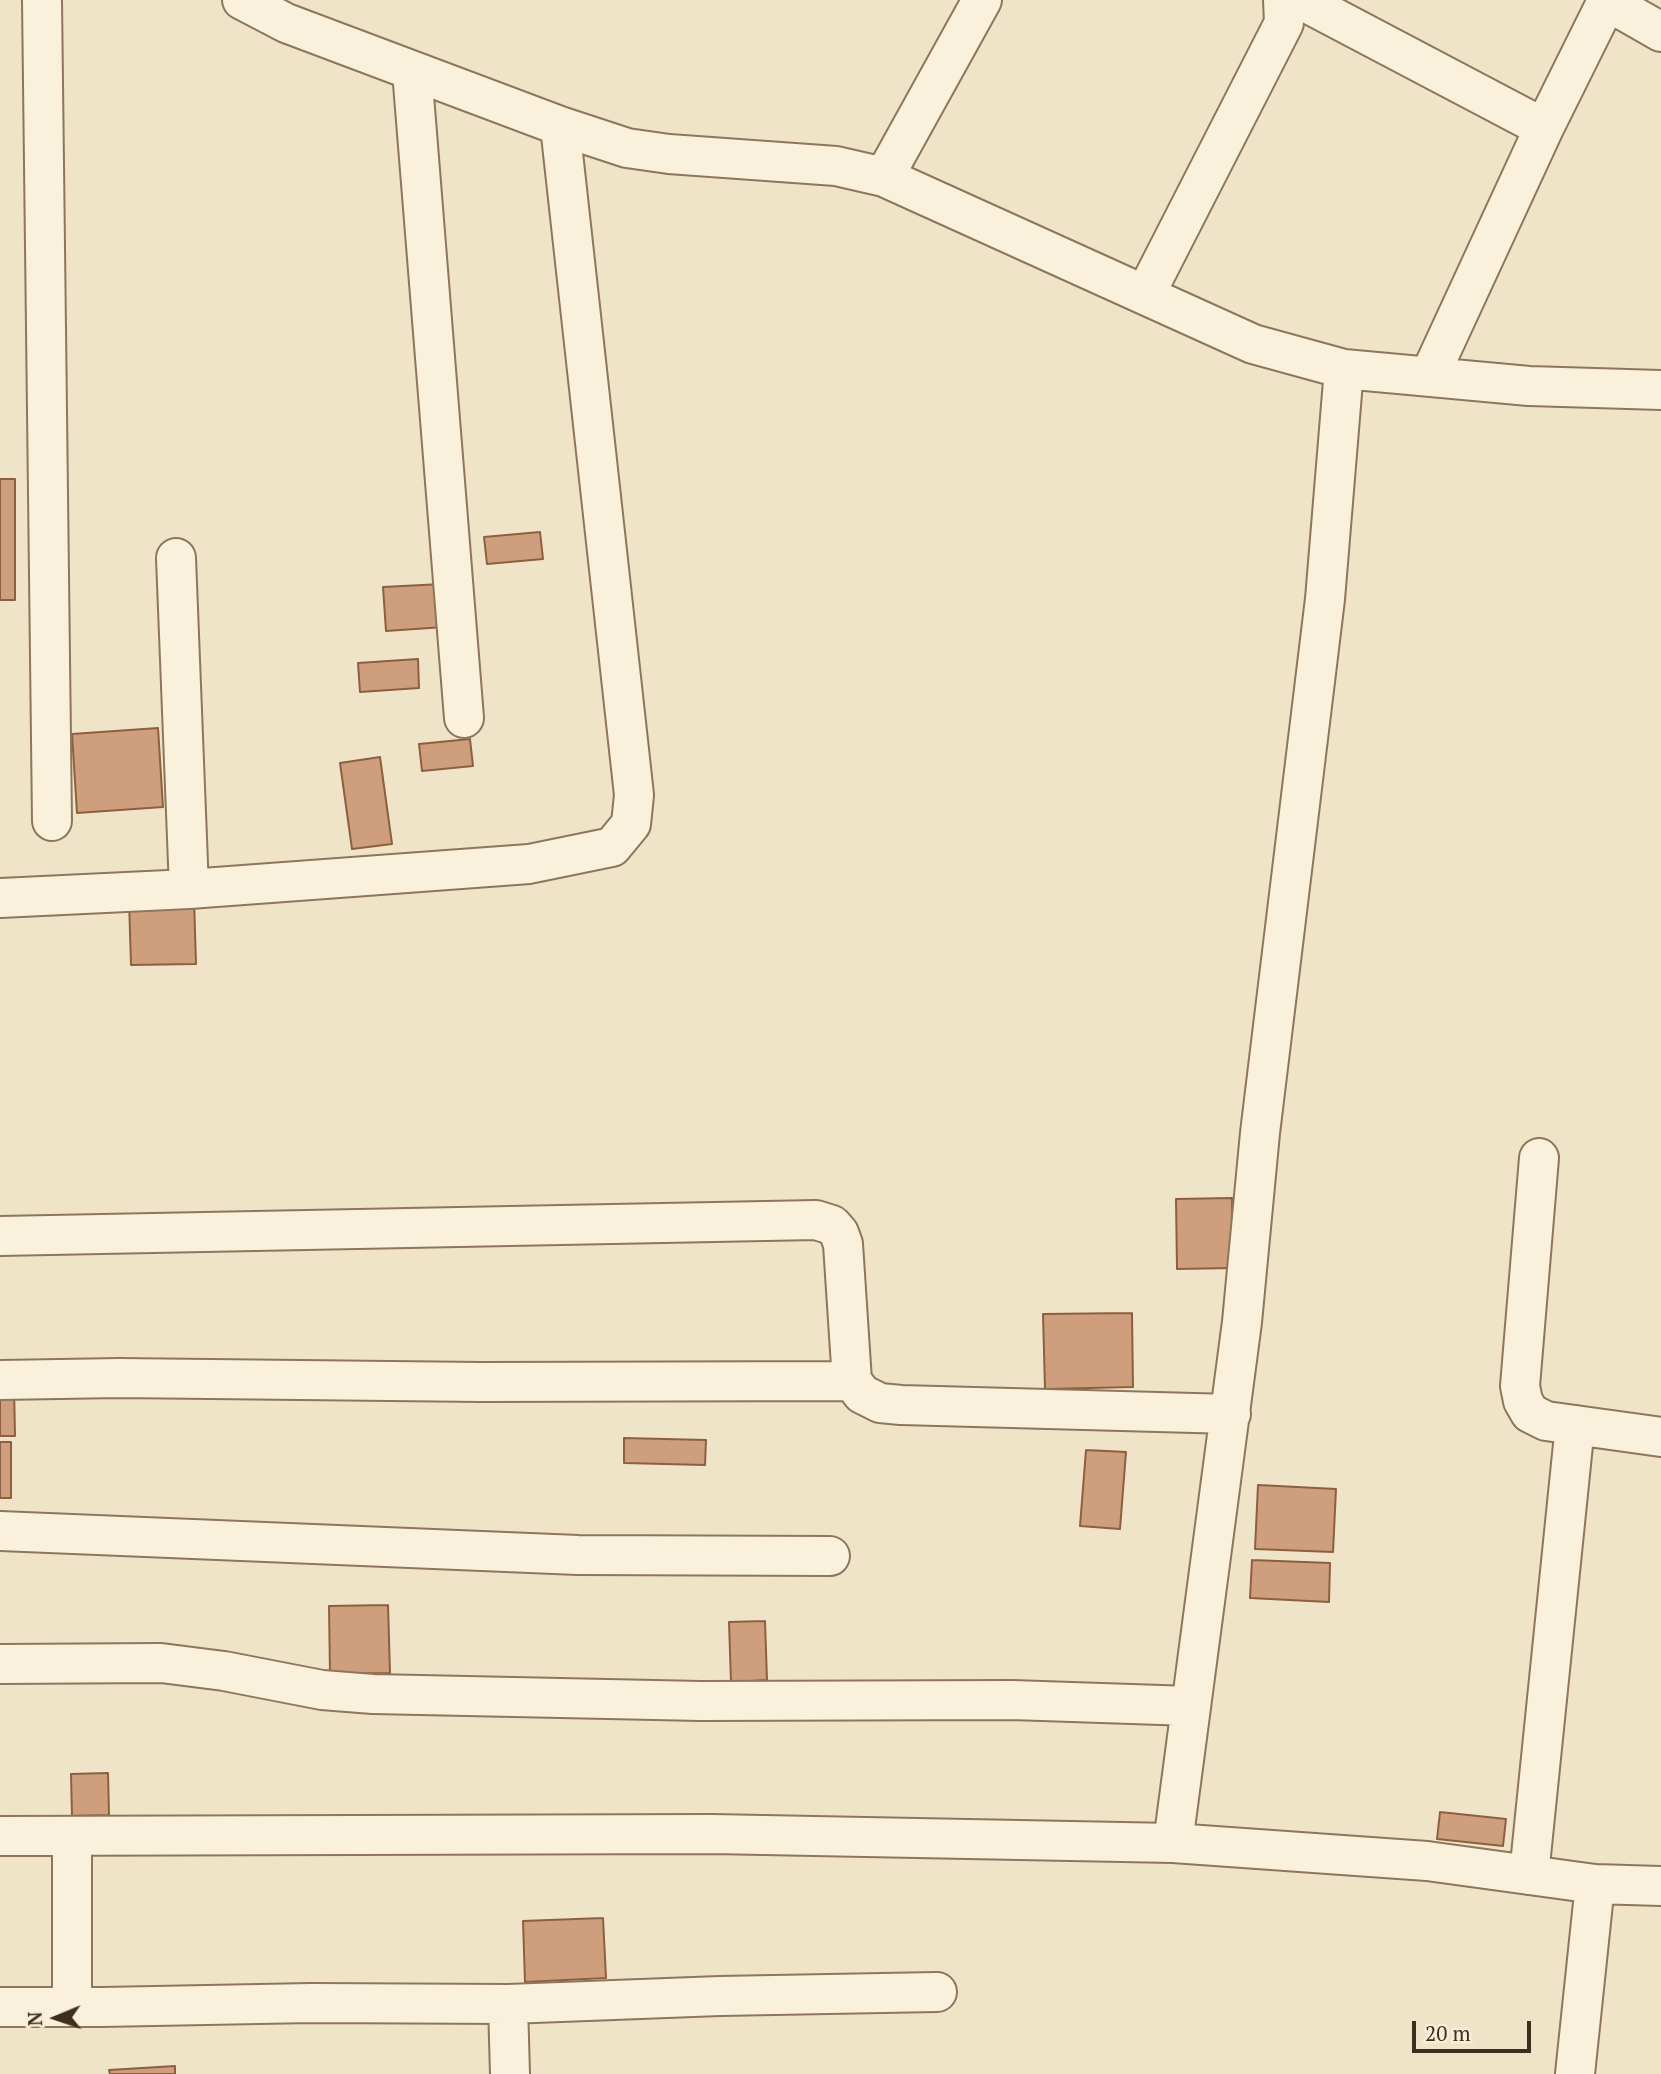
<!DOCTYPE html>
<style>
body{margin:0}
#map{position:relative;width:1661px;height:2074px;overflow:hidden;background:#f0e4c8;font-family:"PT Serif",serif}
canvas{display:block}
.north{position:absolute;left:21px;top:1983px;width:70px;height:70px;-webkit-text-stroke:5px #f7eed8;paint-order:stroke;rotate:268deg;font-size:19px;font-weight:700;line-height:28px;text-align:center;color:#3d2e20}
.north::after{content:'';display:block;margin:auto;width:24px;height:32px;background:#3d2e20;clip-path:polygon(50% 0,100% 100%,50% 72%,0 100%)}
.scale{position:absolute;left:1412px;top:2021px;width:119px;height:32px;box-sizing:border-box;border:4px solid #3d2e20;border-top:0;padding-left:9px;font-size:21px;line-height:24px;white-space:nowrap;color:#3d2e20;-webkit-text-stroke:5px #f7eed8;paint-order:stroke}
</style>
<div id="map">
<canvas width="1661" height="2074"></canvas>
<div class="north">N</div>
<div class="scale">20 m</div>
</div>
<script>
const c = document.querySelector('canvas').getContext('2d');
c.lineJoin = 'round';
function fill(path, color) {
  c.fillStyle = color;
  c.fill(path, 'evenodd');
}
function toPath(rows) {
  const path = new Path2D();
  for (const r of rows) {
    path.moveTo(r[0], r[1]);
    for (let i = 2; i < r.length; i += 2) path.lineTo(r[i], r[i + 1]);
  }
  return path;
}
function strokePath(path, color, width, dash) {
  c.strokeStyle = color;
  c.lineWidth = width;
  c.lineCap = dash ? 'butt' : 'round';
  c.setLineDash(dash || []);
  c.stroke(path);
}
const building = toPath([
 [0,479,15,479,15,600,0,600,0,479],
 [540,532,543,559,487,564,484,537,540,532],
 [442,584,444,627,386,631,383,587,442,584],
 [418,659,419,688,360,692,358,663,418,659],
 [158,728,163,807,77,813,72,734,158,728],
 [470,739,473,766,422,771,419,744,470,739],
 [380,757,392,844,352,849,340,763,380,757],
 [194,898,196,964,131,965,129,900,194,898],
 [1232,1198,1233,1268,1177,1269,1176,1199,1232,1198],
 [1132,1313,1133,1387,1045,1389,1043,1314,1132,1313],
 [0,1387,14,1387,15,1436,0,1436,0,1387],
 [624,1438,706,1440,705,1465,624,1463,624,1438],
 [0,1442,11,1442,11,1498,0,1498,0,1442],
 [1086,1450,1126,1452,1120,1529,1080,1526,1086,1450],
 [1258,1485,1336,1489,1333,1552,1255,1549,1258,1485],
 [1252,1560,1330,1563,1329,1602,1250,1598,1252,1560],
 [388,1605,390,1673,330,1674,329,1606,388,1605],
 [765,1621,767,1680,731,1682,729,1622,765,1621],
 [108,1773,109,1815,72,1816,71,1774,108,1773],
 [1440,1812,1506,1819,1503,1846,1437,1839,1440,1812],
 [603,1918,606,1978,525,1982,523,1921,603,1918],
 [175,2066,175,2074,110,2074,109,2070,175,2066]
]);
const minor = toPath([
 [42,0,52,821],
 [242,0,286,23,560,126,627,148,669,154,836,166,884,177,1253,344,1344,369,1529,386,1661,390],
 [1301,0,1544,128],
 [1605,0,1661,32],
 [412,71,464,718],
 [884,177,982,0],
 [1145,295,1284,23,1283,0],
 [1429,377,1544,128,1607,1],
 [176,558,189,889],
 [0,898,189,889,529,864,612,847,631,824,634,795,560,126],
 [1539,1158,1520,1386,1523,1401,1530,1413,1546,1421,1661,1437],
 [0,1236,816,1220,832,1225,839,1233,843,1244,852,1381,862,1394,880,1403,901,1405,1231,1414],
 [0,1380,119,1378,481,1382,852,1381],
 [0,1531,578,1555,830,1556],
 [0,1664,161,1663,224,1671,322,1690,373,1694,701,1701,1012,1700,1191,1706],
 [0,1836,712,1834,1173,1843,1427,1861,1595,1884,1661,1886],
 [72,1836,72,2007],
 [1173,1843,1242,1322,1260,1133,1325,599,1344,369],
 [1529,1875,1575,1425],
 [508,2004,510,2074],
 [0,2007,102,2007,311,2003,508,2004,720,1996,937,1992],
 [1575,2074,1595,1884]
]);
fill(building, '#cf9f7d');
strokePath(building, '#8d5f41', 2);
strokePath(minor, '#8d765c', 42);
strokePath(minor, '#faf1dc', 38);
</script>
